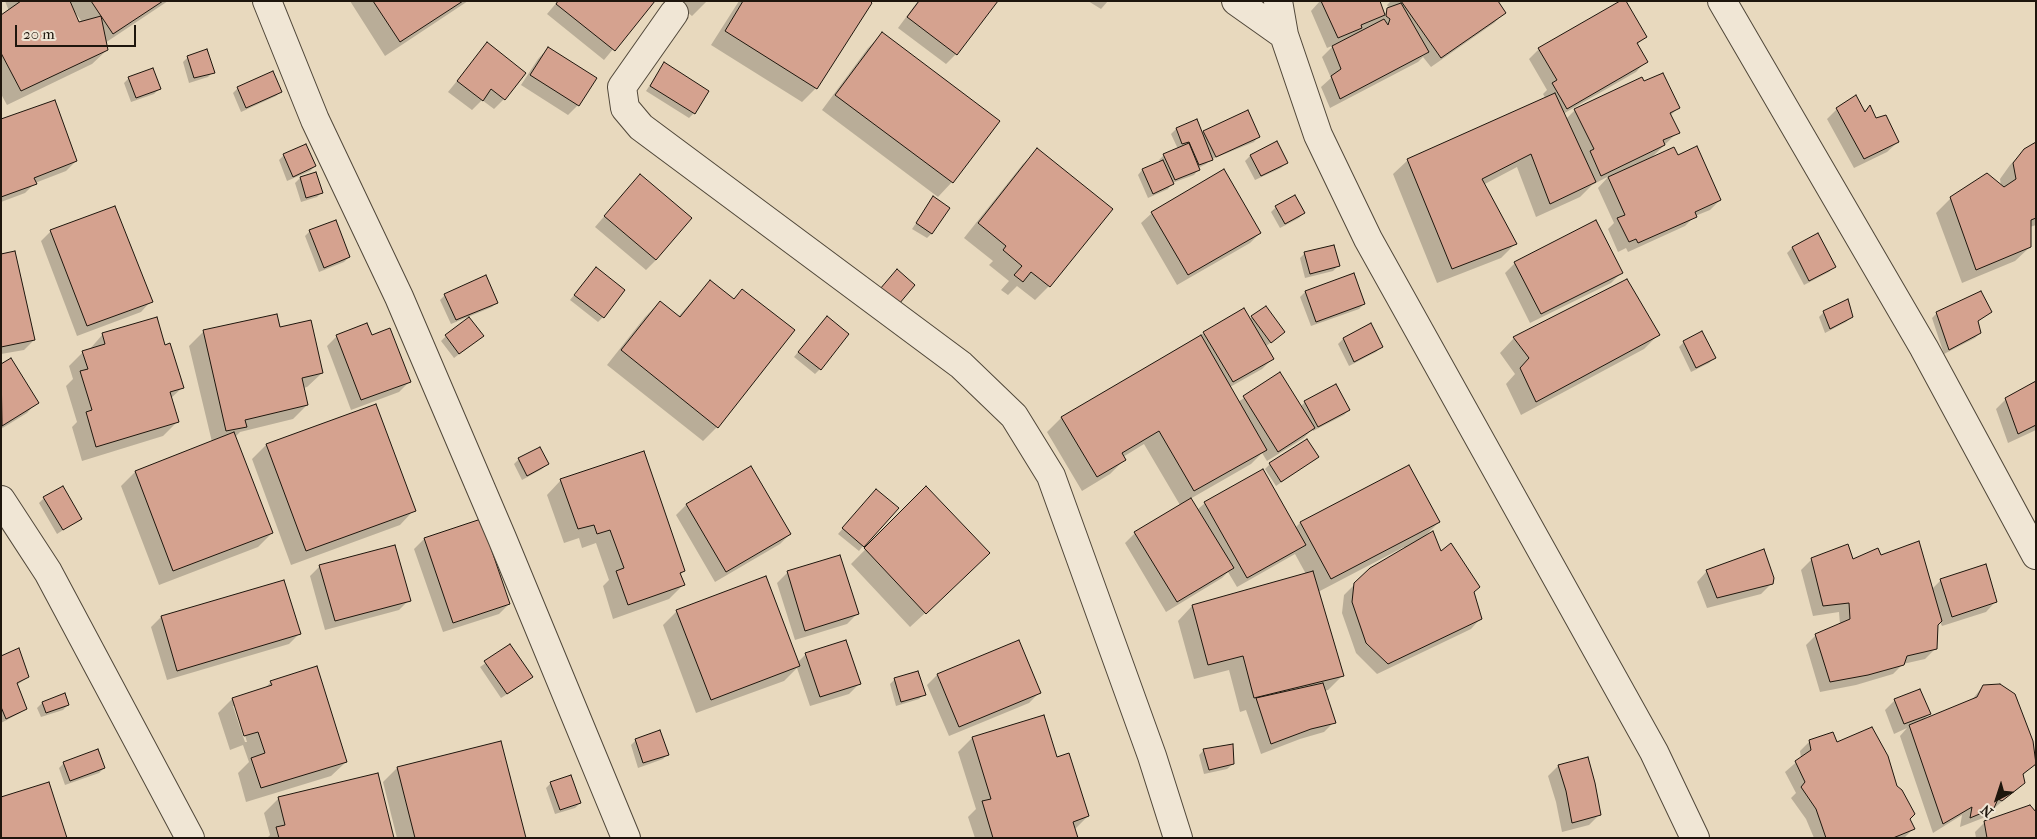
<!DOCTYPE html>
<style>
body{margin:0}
#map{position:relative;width:2037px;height:839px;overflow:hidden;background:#e8d9be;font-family:"IM FELL French Canon",serif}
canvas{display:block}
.frame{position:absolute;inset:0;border:2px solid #1e160d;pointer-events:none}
.north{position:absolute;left:1972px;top:774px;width:50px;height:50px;-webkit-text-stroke:4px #f0e6d5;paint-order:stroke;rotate:220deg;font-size:14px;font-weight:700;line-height:20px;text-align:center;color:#1e160d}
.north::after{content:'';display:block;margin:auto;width:18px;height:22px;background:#1e160d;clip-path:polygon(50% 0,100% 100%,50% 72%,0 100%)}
.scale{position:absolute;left:15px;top:25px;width:121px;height:22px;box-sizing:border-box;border:2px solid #1e160d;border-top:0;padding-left:6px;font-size:15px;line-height:18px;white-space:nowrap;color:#1e160d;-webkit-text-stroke:4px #f0e6d5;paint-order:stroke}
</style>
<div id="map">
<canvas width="2037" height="839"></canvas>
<div class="frame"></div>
<div class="north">N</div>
<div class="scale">20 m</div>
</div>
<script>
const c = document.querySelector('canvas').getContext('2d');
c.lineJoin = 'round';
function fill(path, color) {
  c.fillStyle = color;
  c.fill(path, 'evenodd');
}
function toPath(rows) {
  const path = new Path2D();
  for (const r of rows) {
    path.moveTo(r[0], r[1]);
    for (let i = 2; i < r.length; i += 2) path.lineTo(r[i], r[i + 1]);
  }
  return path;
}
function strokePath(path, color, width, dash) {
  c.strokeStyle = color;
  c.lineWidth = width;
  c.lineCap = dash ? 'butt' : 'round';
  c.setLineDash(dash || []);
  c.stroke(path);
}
const shadow = toPath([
 [5,1,168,1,105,43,107,50,92,64,7,105,1,94,1,16,9,11],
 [74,11,82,22,78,23],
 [350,1,468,1,385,56],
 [558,1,653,1,604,60,547,14],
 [674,1,707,1,692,16],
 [739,1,868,1,816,88,802,102,711,45],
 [918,1,997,1,956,54,946,64,898,28],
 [1088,1,1108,1,1101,9],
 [1320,1,1378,1,1384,14,1390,9,1387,5,1391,1,1496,1,1504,13,1494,23,1431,67,1423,57,1418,62,1330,108,1321,87,1331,78,1322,57,1334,45,1327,48,1311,11],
 [882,34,998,121,952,182,938,197,822,110,868,48],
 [1645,37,1637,45,1646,61,1636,72,1563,114,1566,119,1575,110,1643,83,1678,108,1670,116,1678,132,1651,158,1677,156,1720,200,1710,210,1695,216,1685,226,1628,252,1626,248,1618,252,1608,229,1614,223,1598,188,1609,176,1592,185,1580,197,1536,217,1517,167,1483,185,1516,243,1501,258,1437,283,1393,174,1408,160,1546,99,1543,94,1547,90,1529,59,1539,49],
 [487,44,504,99,494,109,482,100,472,110,448,92],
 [548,48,578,105,568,115,521,85,538,59],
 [188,57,213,72,208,77,189,83,183,62],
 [664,64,694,113,689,118,646,91],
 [129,78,159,89,154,94,131,102,124,83],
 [238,88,281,91,276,96,241,112,233,93],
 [1869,107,1876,119,1898,142,1887,152,1854,168,1827,119,1837,109,1864,112],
 [1,120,76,161,66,171,35,183,25,193,1,202],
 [1176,129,1201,134,1204,132,1258,137,1254,142,1210,160,1206,164,1198,168,1198,170,1194,175,1172,183,1168,189,1148,198,1138,175,1142,170,1160,162,1159,160,1164,155,1178,149,1171,134],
 [1276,143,1286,163,1281,168,1255,180,1245,161,1250,156],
 [2036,144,2036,225,2030,227,2030,247,2015,261,1962,283,1936,213,1951,198,2001,186,2000,179,2010,165,2025,150],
 [1038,150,1049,286,1035,300,1017,286,1008,295,1001,290,1009,281,989,265,993,261,964,238,1023,164],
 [284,155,315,166,310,171,287,181,279,160],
 [640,175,656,260,646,270,595,227],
 [300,178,322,192,317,197,301,202,295,183],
 [933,198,932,233,927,238,912,229],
 [1276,207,1304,213,1299,218,1280,228,1271,212],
 [1152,213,1260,233,1250,243,1177,285,1141,223],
 [51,231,151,301,141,312,77,336,41,241],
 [310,231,349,257,344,262,319,272,305,236],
 [1818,235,1834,267,1829,272,1804,285,1787,253,1792,248],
 [1305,253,1338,266,1333,271,1305,278,1300,258],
 [1,255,34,340,24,350,1,354],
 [1515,263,1621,273,1611,283,1530,323,1505,273],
 [591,274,603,317,598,322,570,300],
 [1353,275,1364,304,1359,309,1311,326,1300,297,1305,292],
 [710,281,733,300,742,290,717,427,703,441,607,365,645,317,660,302,678,317],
 [1626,281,1659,334,1644,349,1521,415,1506,384,1515,374,1500,353,1514,338],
 [445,295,497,302,492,307,451,324,440,300],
 [1824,312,1851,317,1846,322,1825,333,1819,317],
 [1991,312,1977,322,1980,333,1975,338,1944,354,1932,318,1937,313],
 [1252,317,1278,337,1265,347,1272,359,1262,369,1230,387,1238,402,1280,374,1300,407,1305,402,1349,410,1344,415,1313,431,1312,429,1304,438,1267,461,1262,453,1251,464,1190,499,1197,510,1205,503,1295,528,1300,523,1439,522,1425,536,1472,593,1481,618,1471,629,1377,674,1356,653,1342,613,1344,595,1355,584,1405,549,1404,547,1318,592,1343,675,1328,690,1325,691,1334,722,1324,732,1300,739,1261,754,1246,710,1240,712,1229,670,1194,679,1178,621,1192,606,1306,574,1295,554,1237,587,1228,572,1222,578,1166,612,1125,543,1135,533,1180,505,1144,444,1123,457,1124,460,1110,474,1082,491,1047,432,1061,418,1204,333,1249,320],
 [822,322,820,369,815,374,794,357],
 [1371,325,1381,347,1376,352,1349,366,1338,344,1343,339],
 [279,328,322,373,307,387,303,388,307,405,293,419,240,432,235,437,272,533,258,547,159,585,121,486,135,472,212,442,189,346,204,331],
 [103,334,165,347,183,387,170,399,177,422,163,436,82,461,72,427,77,422,66,386,73,379,69,366,83,352,89,350],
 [337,336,371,337,409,382,399,392,351,410,327,346],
 [446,336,483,336,454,358,441,341],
 [1684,342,1714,358,1709,363,1691,372,1679,347],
 [1,366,37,402,27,413,1,429],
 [2036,383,2036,430,2008,443,1996,409,2006,399],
 [376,405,414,510,400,525,291,565,252,459,266,445],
 [1317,457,1276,486,1265,469,1270,464],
 [519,459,547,464,542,469,522,480,514,464],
 [750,467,790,534,780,544,715,582,676,515,686,505],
 [561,480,684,571,680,575,683,585,669,599,613,619,603,586,609,580,596,543,582,548,579,538,564,543,547,495],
 [926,488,974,568,910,627,851,564],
 [872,495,863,546,859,551,838,534],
 [44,498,80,519,57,534,39,503],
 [480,520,509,604,499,614,443,632,414,549,424,539],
 [1881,557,1932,589,1941,580,1996,601,1986,612,1942,626,1940,622,1937,625,1936,648,1925,659,1903,664,1893,674,1856,685,1820,692,1806,645,1816,635,1840,625,1839,612,1813,616,1801,570,1812,559,1853,561],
 [320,566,409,600,399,610,325,630,310,576],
 [1707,571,1772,583,1761,594,1707,608,1697,582],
 [788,572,857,614,847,624,795,640,777,583],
 [677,611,797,663,806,654,859,684,849,694,810,706,797,668,784,681,696,713,663,625],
 [161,617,299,634,289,644,167,680,151,627],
 [1018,641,1039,693,1029,703,949,736,927,685,937,675],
 [510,646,526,682,501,698,480,667],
 [1,657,28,677,17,685,25,708,20,713,1,723],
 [895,679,924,694,919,699,896,706,890,684],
 [271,682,346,762,331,776,246,802,238,773,249,762,243,745,230,750,218,713,232,699,264,689],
 [233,706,236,706,247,742,245,742],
 [1983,686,2032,742,2036,763,2022,776,2023,783,1983,818,1960,827,1962,815,1933,833,1900,736,1907,728,1894,734,1885,710,1895,700,1929,714,1922,721,1971,701],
 [64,695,68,705,63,710,41,717,37,708,42,703],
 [972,738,1056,758,1088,816,1074,830,1077,838,975,838,968,817,976,809,958,752],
 [636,740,668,754,663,759,638,768,631,745],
 [1810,741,1836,744,1896,787,1913,829,1904,838,1814,838,1806,819,1791,798,1796,793,1785,772,1801,758,1800,751],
 [1204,750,1233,764,1227,769,1204,774,1199,755],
 [1587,759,1599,815,1589,825,1562,832,1556,802,1548,776,1558,766],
 [64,763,104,768,99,773,65,785,59,768],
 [397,768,525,838,397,838,383,782],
 [551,783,580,803,575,808,555,814,546,788],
 [279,798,393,838,267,838,270,835,264,813],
 [1985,822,2036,838,1976,838,1975,832]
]);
const building = toPath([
 [21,1,70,1,79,22,101,16,108,50,21,91,1,53,1,15,21,1],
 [91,1,163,1,113,34,91,1],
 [373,1,463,1,400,42,373,1],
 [558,1,655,1,615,51,556,4,558,1],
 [743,1,870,1,872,3,817,89,725,31,743,1],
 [919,1,998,1,957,55,907,17,919,1],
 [1321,1,1380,1,1385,15,1361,25,1362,28,1338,38,1321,1],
 [1401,1,1498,1,1506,13,1441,58,1401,1],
 [1620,1,1626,1,1647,37,1637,43,1648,62,1567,109,1552,83,1557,80,1538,48,1620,1],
 [1401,3,1429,52,1340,99,1331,76,1341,69,1332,46,1384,19,1388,25,1390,19,1386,16,1387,8,1401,3],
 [882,32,1000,121,953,183,835,95,882,32],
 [487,42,526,73,505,100,491,89,483,101,457,81,487,42],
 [548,47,597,78,579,106,530,75,548,47],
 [207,49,215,73,194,78,187,56,207,49],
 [664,62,709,91,695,114,650,86,664,62],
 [153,68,161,89,136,98,128,77,153,68],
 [273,71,282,92,246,108,237,87,273,71],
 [1663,73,1680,108,1670,113,1680,133,1663,140,1665,145,1601,176,1590,151,1594,149,1574,109,1642,77,1644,81,1663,73],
 [1555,93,1596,182,1550,204,1531,154,1482,179,1517,244,1452,269,1407,159,1555,93],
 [1856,95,1865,112,1870,105,1876,118,1886,115,1899,142,1864,159,1836,108,1856,95],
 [55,100,77,161,34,178,37,184,1,197,1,119,55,100],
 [1248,110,1260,137,1216,157,1203,131,1248,110],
 [1197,119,1213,160,1199,165,1189,142,1182,144,1176,128,1197,119],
 [1277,141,1288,163,1261,176,1250,155,1277,141],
 [2036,142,2036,218,2031,220,2031,247,1976,270,1950,197,1987,173,2004,187,2016,179,2013,163,2024,149,2036,142],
 [1189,143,1200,170,1175,180,1163,154,1189,143],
 [306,144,316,166,293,177,283,154,306,144],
 [1697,146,1721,200,1695,212,1697,217,1638,243,1636,239,1629,242,1617,218,1625,215,1608,177,1674,147,1678,155,1697,146],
 [1037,148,1113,209,1050,287,1031,272,1023,282,1014,275,1022,266,1003,250,1006,246,978,223,1037,148],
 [1163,160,1174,184,1153,194,1142,169,1163,160],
 [1224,169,1261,233,1188,275,1151,212,1224,169],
 [316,172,323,193,306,198,300,177,316,172],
 [640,174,692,218,656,260,604,216,640,174],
 [1295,195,1305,213,1285,224,1275,206,1295,195],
 [933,196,950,208,932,234,916,223,933,196],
 [115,206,153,302,87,326,50,230,115,206],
 [336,220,350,257,324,268,309,230,336,220],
 [1596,220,1623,273,1541,314,1514,262,1596,220],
 [1818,233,1836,267,1809,281,1792,247,1818,233],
 [1334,245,1340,266,1310,274,1304,252,1334,245],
 [15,251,35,340,1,347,1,254,15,251],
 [596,267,625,290,604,318,574,295,596,267],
 [897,269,915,285,899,304,880,289,897,269],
 [1354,273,1365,304,1316,322,1305,291,1354,273],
 [486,275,498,303,456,320,444,294,486,275],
 [1627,279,1660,335,1536,402,1520,368,1529,358,1513,337,1627,279],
 [710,280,734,299,742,289,795,330,718,428,621,350,660,301,680,317,710,280],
 [1981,291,1992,312,1978,321,1981,333,1949,350,1936,312,1981,291],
 [1848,299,1853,317,1830,329,1823,311,1848,299],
 [1266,306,1285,332,1271,343,1251,316,1266,306],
 [1244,308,1274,359,1233,382,1203,332,1244,308],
 [277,314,280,327,311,320,323,373,302,378,308,405,245,420,247,427,226,431,203,330,277,314],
 [827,316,849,334,821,370,798,352,827,316],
 [157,317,165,345,170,343,184,388,170,392,179,422,96,447,86,412,92,410,80,371,88,369,82,351,105,344,102,333,157,317],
 [469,317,484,336,459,354,445,335,469,317],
 [367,323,372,335,390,328,411,382,361,400,336,335,367,323],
 [1371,323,1383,347,1354,362,1343,338,1371,323],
 [1702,331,1716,358,1696,368,1683,341,1702,331],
 [1201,335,1267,450,1194,491,1159,431,1122,453,1126,460,1097,477,1061,417,1201,335],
 [11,358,39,403,2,426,1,364,11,358],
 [1280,372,1315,428,1278,452,1243,396,1280,372],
 [2036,381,2036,425,2018,434,2005,398,2036,381],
 [1336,384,1350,410,1318,427,1304,401,1336,384],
 [376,404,416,511,306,551,266,444,376,404],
 [234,432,273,533,173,571,135,471,234,432],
 [1307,439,1319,457,1281,482,1269,463,1307,439],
 [540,447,549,464,527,476,518,458,540,447],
 [644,451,685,571,680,573,685,585,628,605,616,571,624,568,610,530,597,534,594,525,578,529,560,479,644,451],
 [1409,465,1440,522,1331,579,1300,522,1409,465],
 [751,466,791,534,726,572,686,504,751,466],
 [1263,469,1306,545,1247,578,1204,502,1263,469],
 [63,486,82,519,63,530,43,497,63,486],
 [926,486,990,553,926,614,864,548,926,486],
 [876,489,899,508,864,547,842,528,876,489],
 [1191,498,1234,568,1177,602,1134,532,1191,498],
 [481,519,510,604,453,623,424,538,481,519],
 [1433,531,1441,551,1451,543,1480,587,1474,592,1482,619,1388,664,1366,643,1352,602,1354,583,1370,568,1433,531],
 [1919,541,1942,621,1938,625,1937,649,1907,656,1904,665,1868,675,1830,682,1815,634,1850,619,1849,603,1823,606,1811,558,1848,544,1853,559,1878,548,1881,555,1919,541],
 [395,545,411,601,335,621,319,565,395,545],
 [1764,549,1774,578,1773,584,1717,598,1706,570,1764,549],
 [840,555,859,614,805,631,787,571,840,555],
 [1986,564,1997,602,1952,617,1940,579,1986,564],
 [1313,571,1344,676,1254,698,1243,656,1208,665,1192,605,1313,571],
 [766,576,800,666,711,700,676,610,766,576],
 [284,580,301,634,177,671,161,616,284,580],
 [846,640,861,684,820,697,805,653,846,640],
 [1019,640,1041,693,959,727,937,674,1019,640],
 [510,644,533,677,507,694,484,661,510,644],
 [19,648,29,677,17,683,27,709,6,719,1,707,1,656,19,648],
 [317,666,347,762,261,788,251,758,265,753,258,732,244,736,232,698,272,685,270,681,317,666],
 [918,671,926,695,901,702,894,678,918,671],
 [1323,683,1336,723,1311,729,1271,744,1256,698,1323,683],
 [2000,684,2015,694,2033,741,2036,764,2023,774,2025,783,2002,801,1998,799,1994,808,1970,818,1972,807,1943,824,1909,725,1977,697,1983,685,2000,684],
 [1920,689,1931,714,1904,724,1894,699,1920,689],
 [65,693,69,705,46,713,42,702,65,693],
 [1044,715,1057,757,1069,753,1089,816,1073,822,1078,838,993,838,982,801,991,799,972,737,1044,715],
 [1872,727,1888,756,1897,786,1902,790,1915,814,1910,819,1915,829,1893,838,1826,838,1816,809,1801,787,1805,782,1795,761,1811,750,1809,740,1833,732,1837,742,1872,727],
 [660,730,669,755,643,763,635,739,660,730],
 [501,741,526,838,415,838,397,767,501,741],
 [1233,744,1234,764,1209,770,1203,749,1233,744],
 [98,749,105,768,70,781,63,762,98,749],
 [1588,757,1595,783,1601,815,1572,823,1566,791,1558,765,1588,757],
 [378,773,394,838,279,838,276,827,285,825,278,797,378,773],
 [571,775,581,803,560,810,550,782,571,775],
 [49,782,67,838,1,838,1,797,49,782],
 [2030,805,2036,812,2036,838,1987,838,1984,821,2030,805]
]);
const minor = toPath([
 [267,1,315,120,399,297,502,538,626,838],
 [1236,1,1284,35],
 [1278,1,1284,35,1318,135,1368,239,1654,752,1695,838],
 [1722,1,1924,348,2036,555],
 [674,13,622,87,625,108,641,127,961,365,1014,416,1051,476,1152,756,1178,838],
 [1,500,48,572,190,838]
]);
fill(shadow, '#0003');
fill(building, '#d5a28f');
strokePath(building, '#1e160d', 1);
strokePath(minor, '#504739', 30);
strokePath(minor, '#f0e6d5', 28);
</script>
